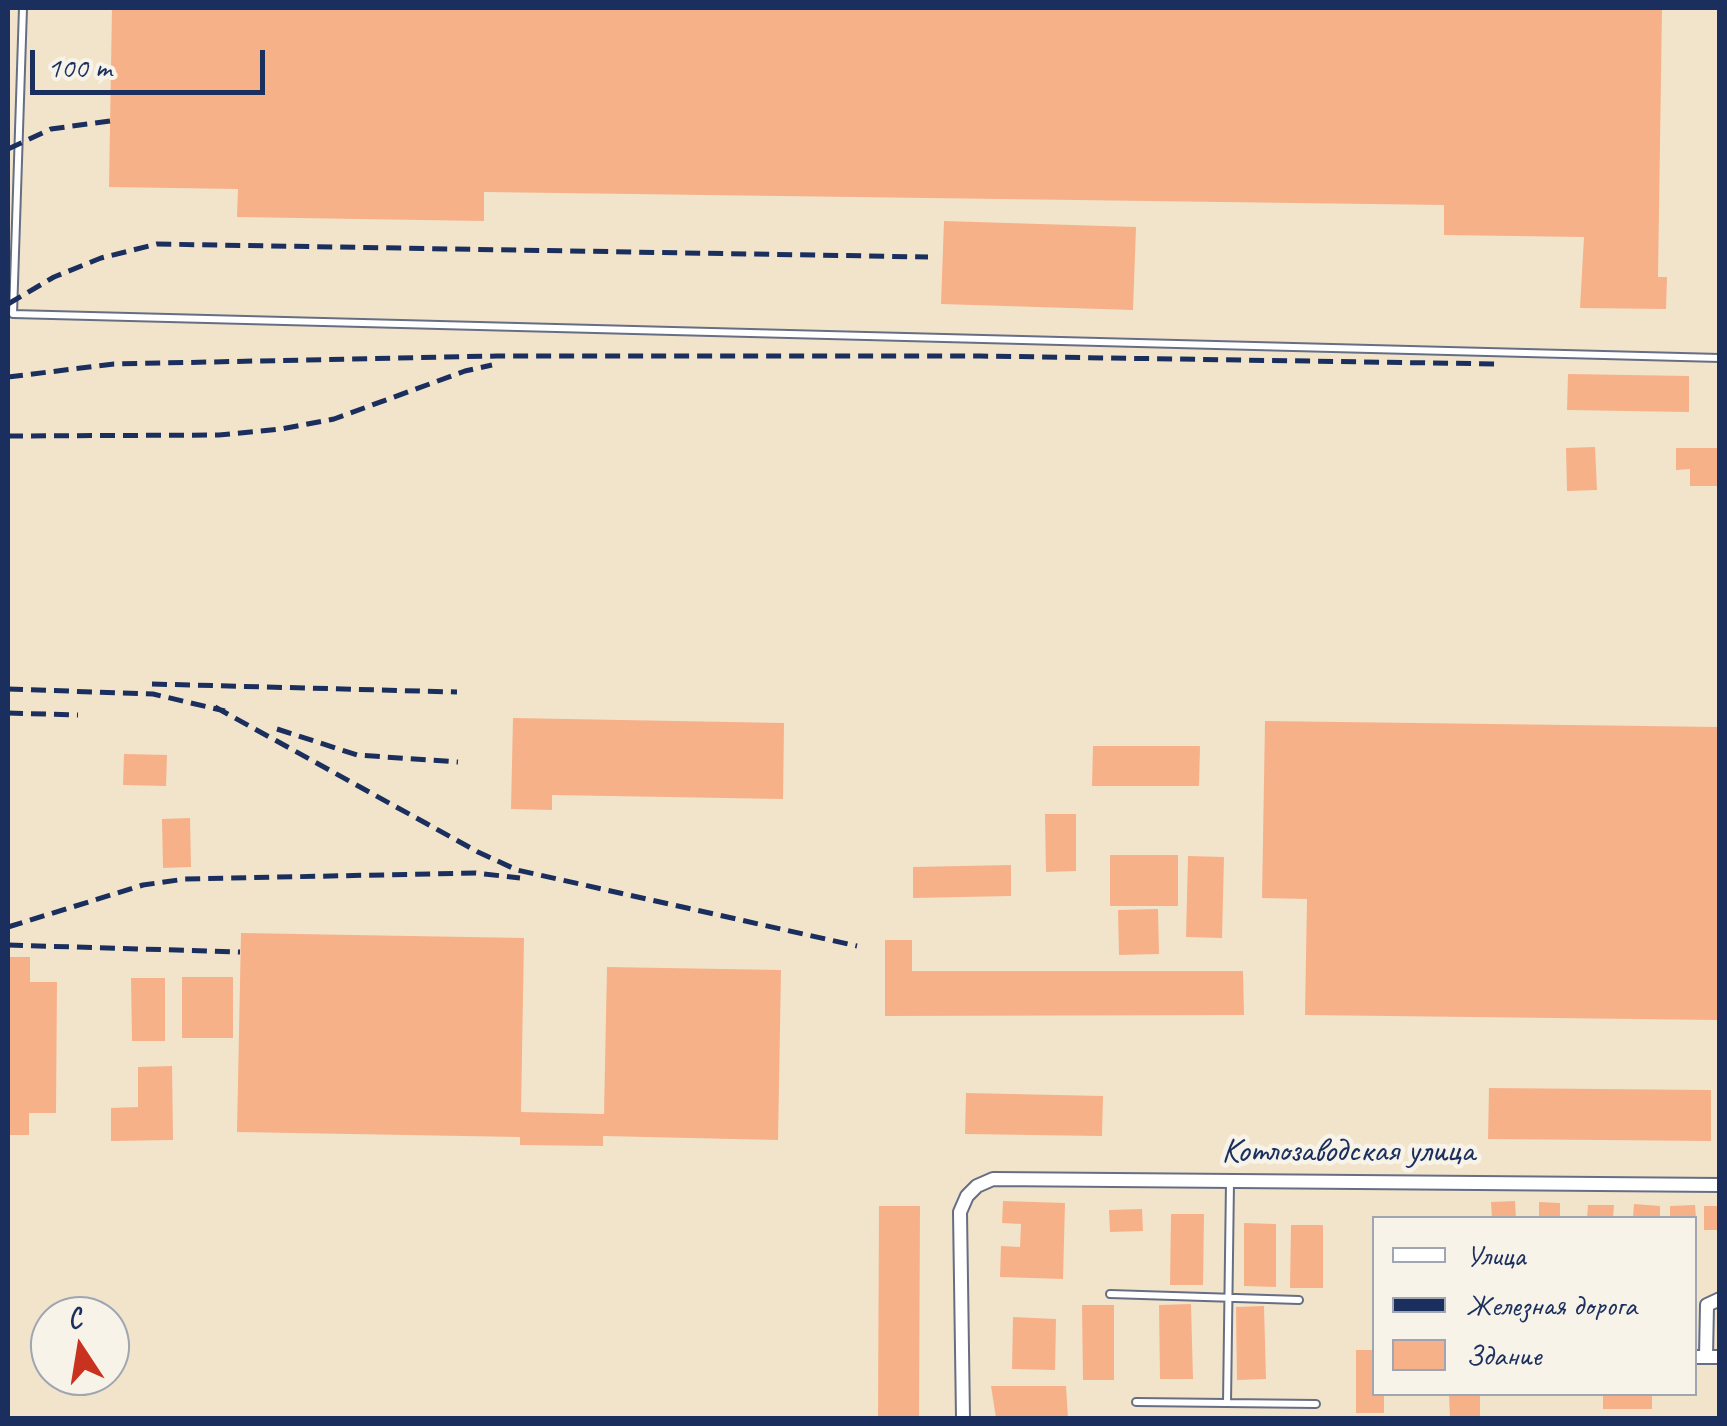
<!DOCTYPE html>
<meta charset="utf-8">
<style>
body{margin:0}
#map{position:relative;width:1727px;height:1426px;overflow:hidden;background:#f2e4cb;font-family:Caveat,sans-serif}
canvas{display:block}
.frame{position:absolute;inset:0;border:10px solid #1b2f5e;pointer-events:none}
.legend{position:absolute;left:1372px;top:1216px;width:325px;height:180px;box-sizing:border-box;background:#f7f3e8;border:2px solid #9fa5b1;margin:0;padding:12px 18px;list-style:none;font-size:30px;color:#1b2f5e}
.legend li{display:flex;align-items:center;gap:20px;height:50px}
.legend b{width:50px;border:2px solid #9fa5b1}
.north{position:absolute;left:30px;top:1296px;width:100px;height:100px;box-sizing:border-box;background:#f7f3e8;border:2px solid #9fa5b1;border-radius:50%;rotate:348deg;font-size:28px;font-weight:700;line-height:40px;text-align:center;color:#1b2f5e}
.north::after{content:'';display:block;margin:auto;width:35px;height:45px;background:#c8321e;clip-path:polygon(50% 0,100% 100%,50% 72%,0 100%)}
.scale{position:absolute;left:30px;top:50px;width:235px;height:45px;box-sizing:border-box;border:5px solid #1b2f5e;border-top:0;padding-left:12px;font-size:30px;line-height:35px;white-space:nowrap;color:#1b2f5e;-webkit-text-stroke:8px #f7f3e8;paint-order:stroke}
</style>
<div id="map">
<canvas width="1727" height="1426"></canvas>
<div class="frame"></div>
<ul class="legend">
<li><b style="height:12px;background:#fff"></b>Улица</li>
<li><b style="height:12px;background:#1b2f5e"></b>Железная дорога</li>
<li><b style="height:28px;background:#f6b189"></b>Здание</li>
</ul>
<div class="north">С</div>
<div class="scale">100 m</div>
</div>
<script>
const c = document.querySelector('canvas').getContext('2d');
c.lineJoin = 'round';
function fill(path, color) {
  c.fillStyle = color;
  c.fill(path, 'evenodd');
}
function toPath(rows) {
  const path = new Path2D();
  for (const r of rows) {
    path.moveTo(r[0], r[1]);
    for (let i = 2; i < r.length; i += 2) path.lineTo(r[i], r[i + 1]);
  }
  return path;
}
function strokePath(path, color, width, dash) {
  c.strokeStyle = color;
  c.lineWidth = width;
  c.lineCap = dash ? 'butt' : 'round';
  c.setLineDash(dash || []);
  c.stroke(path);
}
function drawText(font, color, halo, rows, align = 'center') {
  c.font = font + ' Caveat,sans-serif';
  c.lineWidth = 9;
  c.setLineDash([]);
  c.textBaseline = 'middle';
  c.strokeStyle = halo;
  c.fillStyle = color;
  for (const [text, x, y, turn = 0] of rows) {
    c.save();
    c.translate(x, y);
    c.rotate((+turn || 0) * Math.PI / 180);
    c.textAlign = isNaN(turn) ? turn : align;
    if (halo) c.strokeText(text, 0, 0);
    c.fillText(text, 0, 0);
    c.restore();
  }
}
const building = toPath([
 [112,8,1662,8,1658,277,1667,277,1666,309,1580,308,1584,237,1444,235,1444,205,484,192,484,221,237,217,238,189,109,187],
 [944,221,1136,227,1133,310,941,304],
 [1568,374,1689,376,1689,412,1567,410],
 [1595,447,1597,490,1567,491,1566,448],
 [1676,448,1720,448,1720,486,1690,486,1690,469,1676,470],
 [513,718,784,723,783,799,552,795,552,810,511,809],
 [1265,721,1720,727,1720,1020,1305,1015,1307,899,1262,898],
 [1093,746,1200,746,1199,786,1092,786],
 [124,754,167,755,166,786,123,785],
 [1045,814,1076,814,1076,871,1046,872],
 [190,818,191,867,163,868,162,819],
 [1110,855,1178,855,1178,906,1110,906],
 [1188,856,1224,857,1222,938,1186,937],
 [1011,865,1011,896,913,898,913,867],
 [1158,909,1159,954,1119,955,1118,910],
 [241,933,524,938,521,1112,604,1114,607,967,781,970,778,1140,603,1136,603,1146,520,1145,520,1137,237,1132],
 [885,940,912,940,912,971,1243,971,1244,1015,885,1016],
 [8,957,30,957,30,982,57,982,56,1113,29,1113,29,1135,8,1135],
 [182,977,233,977,233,1038,182,1038],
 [131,978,165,978,165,1041,132,1041],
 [172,1066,173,1140,111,1141,111,1108,138,1107,138,1067],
 [1489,1088,1711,1090,1711,1141,1488,1139],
 [966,1093,1103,1096,1102,1136,965,1134],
 [1003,1201,1065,1203,1063,1279,1000,1277,1001,1246,1020,1247,1021,1224,1002,1223],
 [1515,1201,1516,1218,1492,1218,1491,1202],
 [1539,1202,1560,1203,1560,1218,1539,1218],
 [1634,1204,1660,1206,1660,1218,1633,1218],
 [1588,1205,1614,1205,1613,1218,1587,1218],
 [1695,1205,1696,1218,1670,1218,1670,1206],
 [879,1206,920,1206,919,1418,878,1418],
 [1704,1206,1720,1206,1720,1230,1704,1230],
 [1142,1209,1143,1231,1110,1232,1109,1210],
 [1171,1214,1204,1214,1203,1285,1170,1285],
 [1244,1223,1276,1224,1276,1287,1244,1286],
 [1291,1225,1323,1225,1323,1288,1290,1288],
 [1191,1304,1193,1379,1160,1379,1159,1305],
 [1082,1305,1114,1305,1114,1380,1083,1380],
 [1264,1306,1266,1379,1237,1380,1236,1307],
 [1013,1317,1056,1319,1055,1370,1012,1369],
 [1356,1350,1374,1350,1374,1394,1384,1394,1384,1413,1356,1413],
 [991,1386,1066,1386,1068,1418,996,1418],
 [1449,1394,1480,1394,1480,1418,1450,1418],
 [1603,1394,1652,1394,1652,1409,1603,1409]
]);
const service = toPath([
 [23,8,13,314,1720,358],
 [1110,1294,1299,1300],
 [1136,1402,1316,1404],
 [1227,1403,1230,1182]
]);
const minor = toPath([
 [1694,1357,1720,1357],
 [1706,1357,1707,1305,1720,1299],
 [963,1418,960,1212,967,1196,977,1186,993,1179,1720,1185]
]);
const rail = toPath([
 [8,149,51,129,110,121],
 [8,304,54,277,101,258,157,244,928,257],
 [8,377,114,364,497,356,980,356,1498,364],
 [8,436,219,435,281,429,334,419,465,371,492,365],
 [152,684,457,692],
 [8,689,153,694,225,711],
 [215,707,478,852,517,870,857,946],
 [8,713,78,715],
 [277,729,357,755,458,762],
 [8,927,143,885,185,879,476,873,520,878],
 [8,945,240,952]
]);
const streetNames = [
 ["Котлозаводская улица",1348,1152]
];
fill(building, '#f6b189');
strokePath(service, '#666e84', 10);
strokePath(minor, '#666e84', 16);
strokePath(service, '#fff', 6);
strokePath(minor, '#fff', 12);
strokePath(rail, '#1b2f5e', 5, [15, 8]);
drawText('35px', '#1b2f5e', '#f7f3e8', streetNames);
</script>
